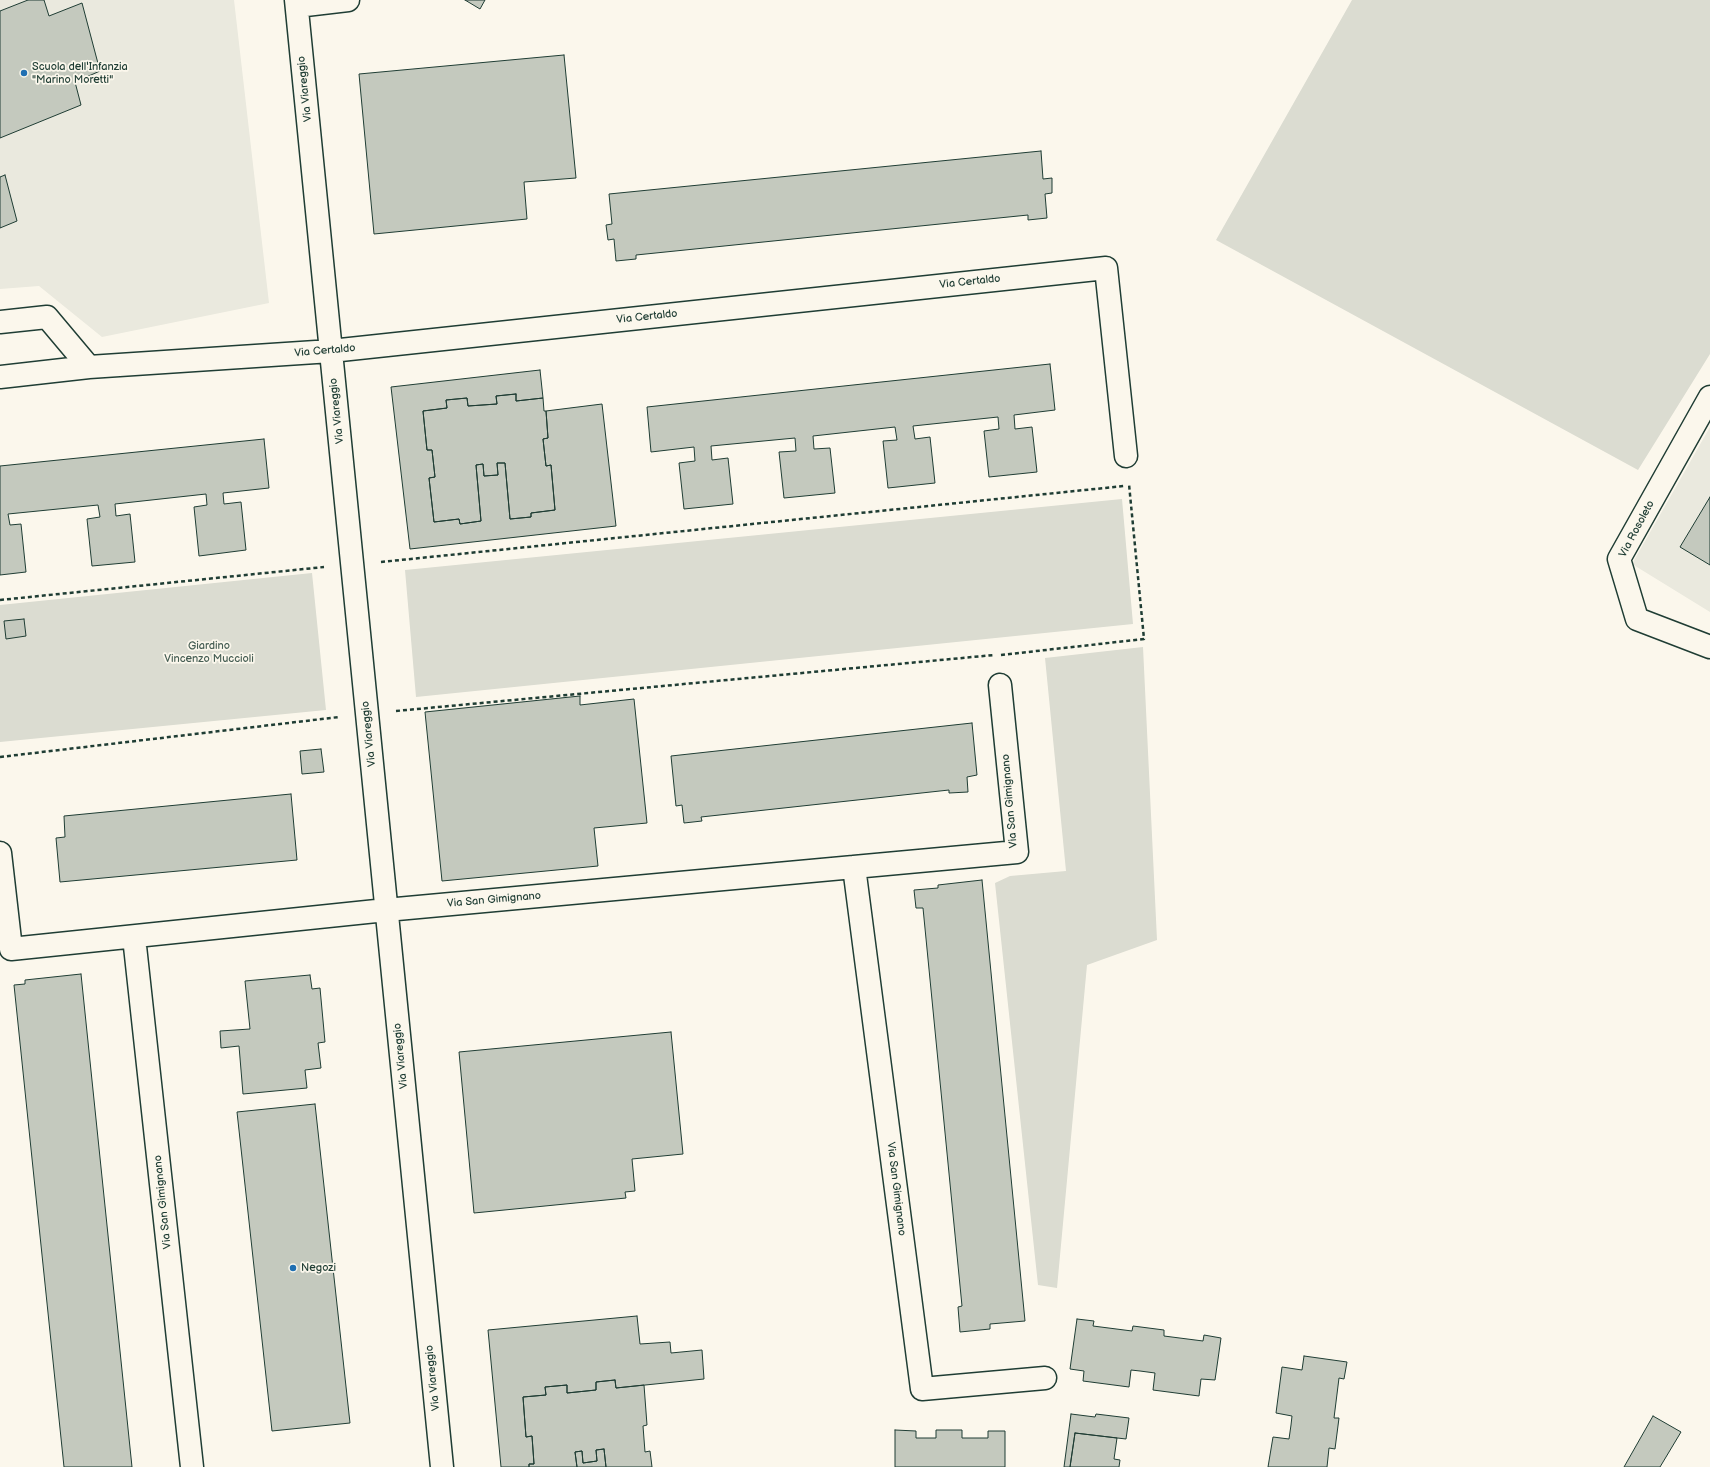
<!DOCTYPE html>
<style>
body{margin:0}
canvas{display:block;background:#fbf7ec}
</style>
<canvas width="1710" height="1467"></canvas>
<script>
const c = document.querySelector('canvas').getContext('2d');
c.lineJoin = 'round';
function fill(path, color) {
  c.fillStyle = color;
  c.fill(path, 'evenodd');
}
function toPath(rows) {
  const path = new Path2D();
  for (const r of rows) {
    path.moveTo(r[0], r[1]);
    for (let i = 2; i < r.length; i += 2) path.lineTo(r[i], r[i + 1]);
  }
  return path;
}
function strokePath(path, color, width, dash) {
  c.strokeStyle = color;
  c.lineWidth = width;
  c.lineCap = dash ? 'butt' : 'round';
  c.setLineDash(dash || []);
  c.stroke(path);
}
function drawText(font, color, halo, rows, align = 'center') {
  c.font = font + ' "Balsamiq Sans",sans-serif';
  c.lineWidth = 3.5;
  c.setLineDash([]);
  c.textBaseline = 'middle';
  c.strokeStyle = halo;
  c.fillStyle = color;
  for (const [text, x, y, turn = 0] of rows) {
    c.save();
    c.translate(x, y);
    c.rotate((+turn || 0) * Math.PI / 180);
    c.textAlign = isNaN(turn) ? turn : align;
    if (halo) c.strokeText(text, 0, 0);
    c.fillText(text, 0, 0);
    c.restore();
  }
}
const built = toPath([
 [0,0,234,0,269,303,102,337,39,286,0,289],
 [1710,427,1710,612,1632,564]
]);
const green = toPath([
 [1352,0,1710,0,1710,354,1638,470,1216,240],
 [1122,499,1133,624,416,697,405,570],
 [312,573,326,710,0,742,0,605],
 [1143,647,1157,940,1087,965,1057,1288,1038,1285,995,883,1010,876,1066,871,1045,658]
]);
const building = toPath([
 [28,0,44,0,49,16,82,3,100,71,75,82,81,105,0,138,0,11,28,0],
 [465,0,485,0,480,9,465,0],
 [564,55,576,178,524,182,527,219,374,234,359,74,564,55],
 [1041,151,1043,179,1052,178,1052,193,1045,194,1047,218,1028,220,1028,215,636,255,636,259,616,261,614,239,608,240,606,225,612,224,609,194,1041,151],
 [5,175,17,221,0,228,0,177,5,175],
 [1050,364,1055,410,1014,415,1015,429,1032,427,1037,472,989,477,984,431,999,429,998,417,913,426,915,439,930,437,935,483,888,488,883,441,897,440,895,427,813,436,814,449,830,448,835,493,784,498,779,452,796,451,795,438,711,446,712,460,728,458,733,504,684,509,679,463,695,461,694,447,651,452,647,407,1050,364],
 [540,370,543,398,516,401,516,394,496,396,497,404,468,406,467,398,446,400,447,408,423,411,427,450,432,450,435,477,429,478,434,522,459,519,460,524,481,521,476,465,483,464,484,476,498,475,497,463,505,463,510,519,531,517,531,513,555,510,551,465,546,466,543,439,548,438,546,411,602,404,616,526,410,549,391,387,540,370],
 [516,394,516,401,543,398,544,411,546,411,548,438,543,439,546,466,551,465,555,510,531,513,531,517,510,519,505,463,497,463,498,475,484,476,483,464,476,465,481,521,460,524,459,519,434,522,429,478,435,477,432,450,427,450,423,411,447,408,446,400,467,398,468,406,497,404,496,396,516,394],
 [264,439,269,488,223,493,224,504,241,502,246,550,199,556,194,507,207,505,206,494,115,504,116,516,130,514,135,562,92,566,87,519,100,517,98,505,8,514,10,525,21,524,26,572,0,575,0,466,264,439],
 [1710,497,1710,565,1680,547,1710,497],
 [24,619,26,636,6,639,4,621,24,619],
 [580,696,580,705,634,699,647,823,594,828,598,866,442,881,425,712,580,696],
 [972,723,977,775,967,777,968,792,949,793,949,790,701,817,702,821,684,823,682,805,676,806,671,756,972,723],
 [321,749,324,772,302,774,300,751,321,749],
 [291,794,297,860,60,882,56,838,65,837,64,816,291,794],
 [982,880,1025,1321,990,1324,990,1329,960,1332,958,1307,962,1306,923,908,916,908,914,890,938,888,938,885,982,880],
 [81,974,132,1467,64,1467,14,985,25,984,25,980,81,974],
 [310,975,312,989,320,988,325,1042,318,1043,321,1068,305,1070,307,1088,243,1094,239,1046,221,1048,220,1031,250,1029,245,981,310,975],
 [671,1032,683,1154,632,1159,635,1191,625,1192,626,1198,474,1213,459,1052,671,1032],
 [315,1104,350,1423,272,1431,237,1112,315,1104],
 [637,1316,640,1344,670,1342,671,1353,702,1350,704,1379,616,1388,615,1380,596,1382,596,1390,567,1393,567,1385,545,1387,546,1395,523,1397,526,1437,532,1436,534,1464,529,1464,529,1467,501,1467,488,1330,637,1316],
 [1077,1319,1094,1321,1093,1326,1132,1331,1133,1326,1164,1330,1164,1336,1203,1341,1204,1335,1221,1338,1215,1380,1201,1379,1199,1396,1153,1390,1155,1373,1140,1371,1131,1370,1129,1387,1083,1381,1084,1371,1070,1369,1077,1319],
 [1304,1356,1347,1362,1344,1379,1339,1378,1334,1418,1339,1418,1335,1449,1329,1448,1327,1467,1268,1467,1273,1437,1289,1439,1291,1425,1292,1416,1276,1413,1282,1367,1302,1370,1304,1356],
 [615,1380,616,1388,644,1385,647,1425,643,1426,645,1452,650,1451,652,1467,606,1467,604,1449,596,1450,597,1461,583,1463,582,1451,575,1452,577,1467,529,1467,529,1464,534,1464,532,1436,526,1437,523,1397,546,1395,545,1387,567,1385,567,1393,596,1390,596,1382,615,1380],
 [1071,1414,1095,1417,1096,1414,1129,1418,1126,1439,1075,1433,1070,1467,1064,1467,1071,1414],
 [1653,1416,1681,1432,1660,1467,1624,1467,1653,1416],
 [895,1430,916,1431,916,1438,936,1438,936,1430,962,1430,962,1438,988,1438,988,1431,1005,1431,1005,1467,895,1467,895,1430],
 [1075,1433,1117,1438,1114,1459,1120,1460,1119,1467,1070,1467,1075,1433],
 [604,1449,606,1467,577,1467,575,1452,582,1451,583,1463,597,1461,596,1450,604,1449]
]);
const path = toPath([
 [381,562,1124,486],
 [0,600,324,567],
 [1001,655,1144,639,1129,484],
 [396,711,994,655],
 [0,757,339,717]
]);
const minor = toPath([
 [296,0,442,1467],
 [297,6,348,0],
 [0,322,47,317,89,367],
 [0,377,89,367,331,351,1106,268,1126,456],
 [1710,397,1619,559,1637,619,1710,647],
 [0,853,11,949,386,910,1017,852,1000,685],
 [854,867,922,1389,1045,1378],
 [134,937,192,1467]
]);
const markers = [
 [24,73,4,"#1f6fb2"],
 [293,1268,4,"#1f6fb2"]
];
const poiNames = [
 ["Scuola dell'Infanzia",32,67],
 ["\"Marino Moretti\"",32,80],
 ["Negozi",301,1268]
];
const streetNames = [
 ["Via Viareggio",305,89,-96],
 ["Via Certaldo",970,282,-6],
 ["Via Certaldo",647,317,-6],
 ["Via Certaldo",325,351,-5],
 ["Via Viareggio",337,411,-96],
 ["Via Rosoleto",1637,529,-62],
 ["Via Viareggio",369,734,-96],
 ["Via San Gimignano",1010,801,-95],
 ["Via San Gimignano",494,900,-5],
 ["Via Viareggio",401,1056,-96],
 ["Via San Gimignano",896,1189,83],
 ["Via San Gimignano",163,1202,-96],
 ["Via Viareggio",433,1378,-96]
];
const parkNames = [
 ["Giardino",209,646],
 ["Vincenzo Muccioli",209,659]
];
fill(built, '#eae9de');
fill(green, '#dbdcd1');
fill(building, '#c4c9be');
strokePath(building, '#1f3d34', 1);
strokePath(minor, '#1f3d34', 25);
strokePath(path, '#1f3d34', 2.5, [4, 3]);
strokePath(minor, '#fbf7ec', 22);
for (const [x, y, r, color] of markers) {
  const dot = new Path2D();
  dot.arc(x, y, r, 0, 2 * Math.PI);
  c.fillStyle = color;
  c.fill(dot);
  strokePath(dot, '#fbf7ec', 1.5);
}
drawText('11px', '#1f3d34', '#fbf7ec', poiNames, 'left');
drawText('11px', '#1f3d34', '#fbf7ec', streetNames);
drawText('11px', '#455d53', '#fbf7ec', parkNames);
</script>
